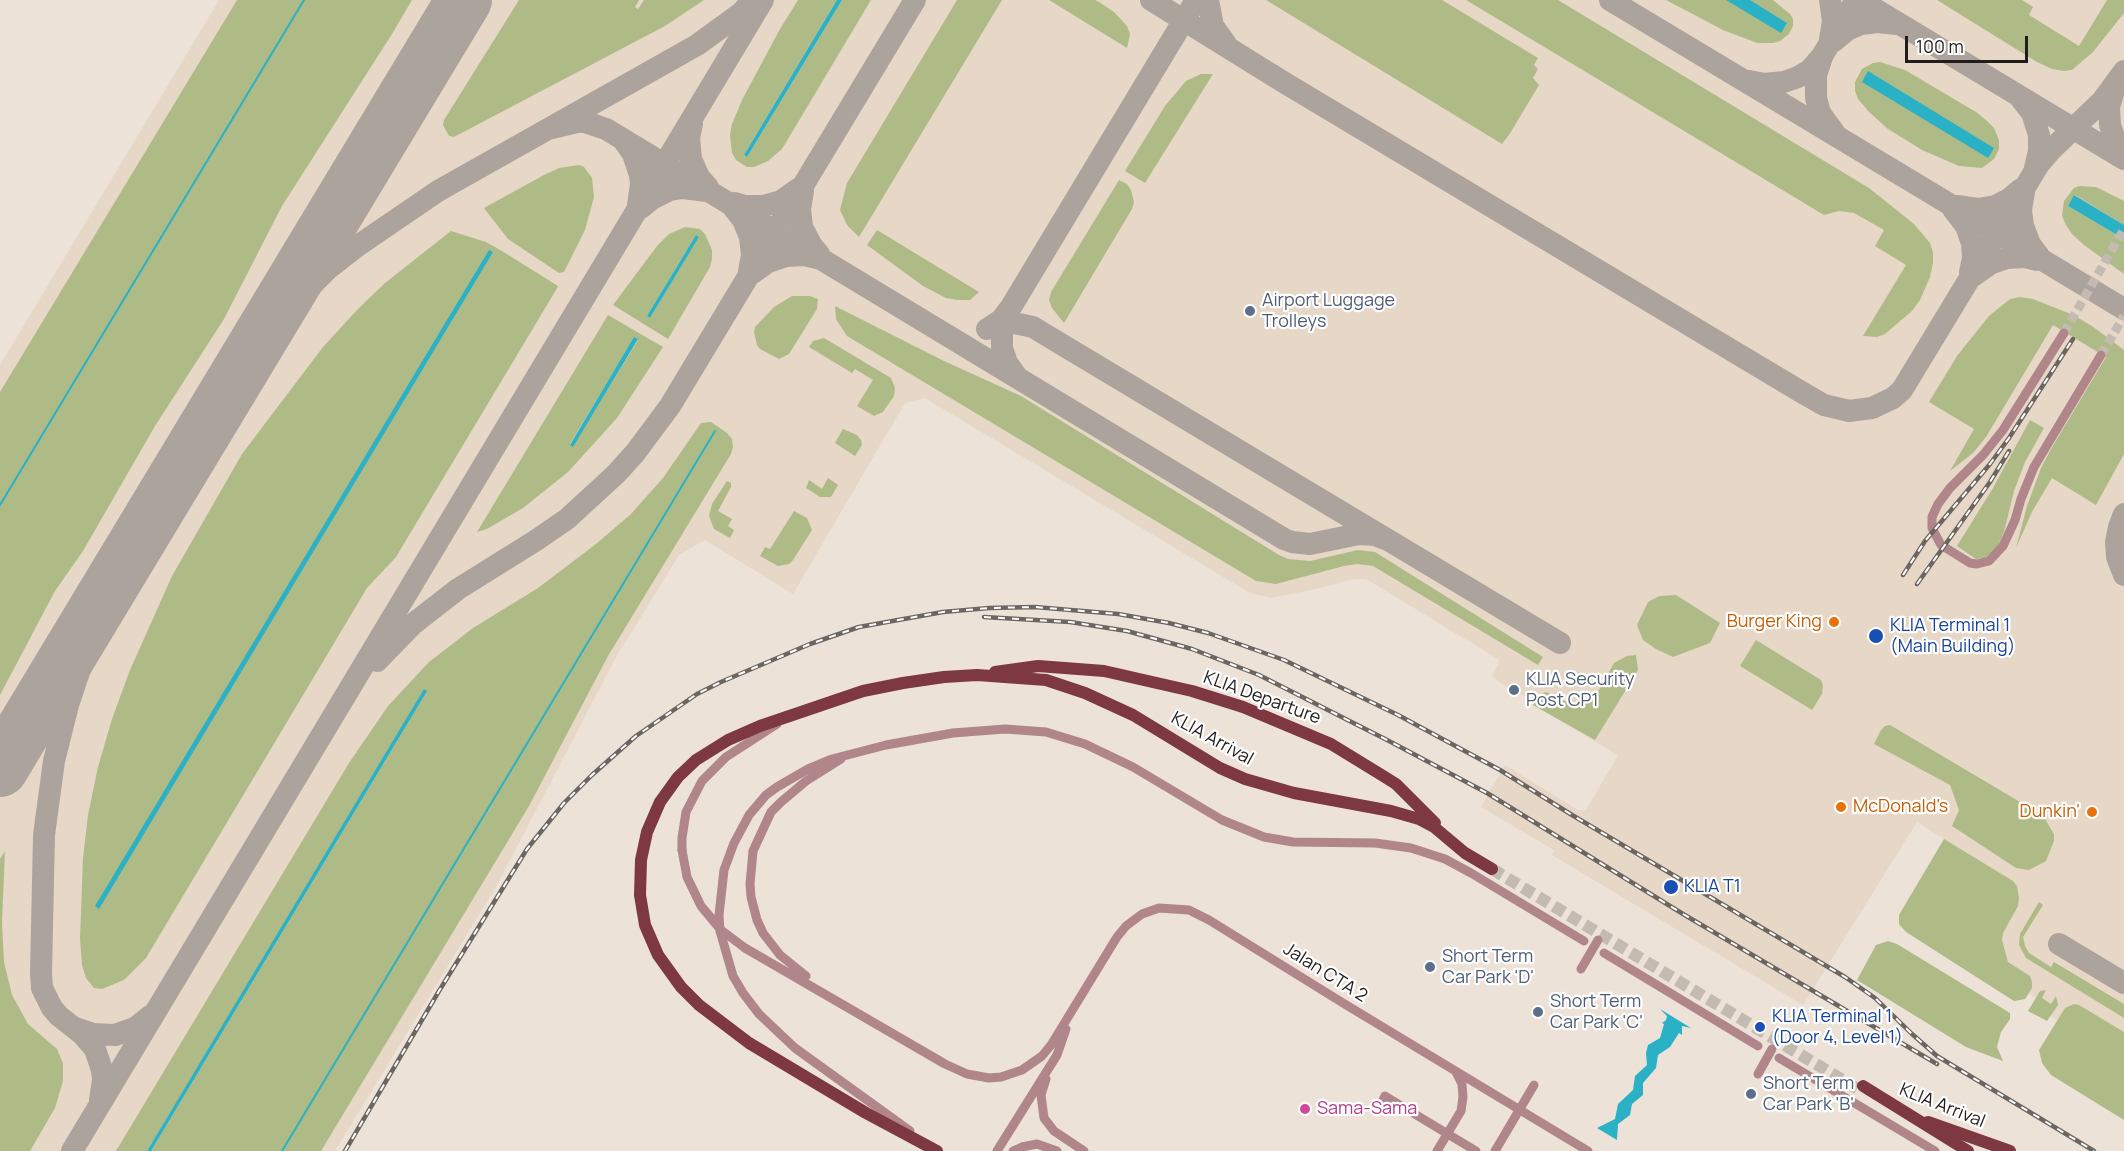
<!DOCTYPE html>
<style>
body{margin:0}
#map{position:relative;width:2124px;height:1151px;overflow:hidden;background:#ece2d8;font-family:Manrope,sans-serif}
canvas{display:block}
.scale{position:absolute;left:1905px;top:36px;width:123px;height:27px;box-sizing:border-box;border:3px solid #211d1a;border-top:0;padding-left:8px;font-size:18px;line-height:21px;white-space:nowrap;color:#211d1a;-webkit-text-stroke:4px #fff;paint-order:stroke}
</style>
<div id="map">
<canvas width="2124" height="1151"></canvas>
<div class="scale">100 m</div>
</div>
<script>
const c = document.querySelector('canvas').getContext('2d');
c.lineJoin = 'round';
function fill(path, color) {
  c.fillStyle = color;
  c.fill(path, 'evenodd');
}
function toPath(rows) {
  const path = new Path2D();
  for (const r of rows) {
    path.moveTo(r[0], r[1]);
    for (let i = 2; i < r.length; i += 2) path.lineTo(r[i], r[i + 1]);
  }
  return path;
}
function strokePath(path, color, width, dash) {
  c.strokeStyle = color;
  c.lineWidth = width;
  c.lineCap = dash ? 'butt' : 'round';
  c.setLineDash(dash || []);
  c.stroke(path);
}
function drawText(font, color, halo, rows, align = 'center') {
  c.font = font + ' Manrope,sans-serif';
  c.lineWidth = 4.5;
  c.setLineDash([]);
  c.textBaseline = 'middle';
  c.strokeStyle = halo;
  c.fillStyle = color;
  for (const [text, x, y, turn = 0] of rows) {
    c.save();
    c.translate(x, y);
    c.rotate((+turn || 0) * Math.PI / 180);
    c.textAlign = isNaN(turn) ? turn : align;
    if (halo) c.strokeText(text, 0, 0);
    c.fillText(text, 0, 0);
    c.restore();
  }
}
const built = toPath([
 [219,0,2124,0,2124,1118,2064,1025,2050,1016,2054,1008,2029,994,2025,999,2014,1001,1901,928,1899,924,1899,915,1944,839,1917,822,1803,1005,1552,855,1554,850,1481,807,1505,765,1578,810,1586,810,1618,755,1533,705,1534,702,1499,682,1492,676,1499,663,1498,659,1366,579,1353,579,1320,588,1271,598,1250,593,925,398,905,403,793,594,705,540,679,555,615,659,496,887,335,1151,0,1151,0,365]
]);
const green = toPath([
 [237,0,412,0,392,34,282,206,224,319,155,426,83,551,55,591,0,695,0,392],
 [519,0,639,0,635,7,638,9,644,0,704,0,665,26,454,137,449,136,443,125,444,120],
 [798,0,837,0,744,155,747,157,842,0,871,0,782,149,768,161,754,167,747,167,736,160,732,153,730,135,732,124,742,100,780,29],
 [957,0,1002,0,859,237,847,225,840,210,847,183],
 [1049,0,1095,0,1099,2,1114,12,1127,26,1130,34,1127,48],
 [1266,0,1442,0,1538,58,1534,65,1538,69,1533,78,1539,85,1509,135,1502,144],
 [1466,0,1558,0,1869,188,1914,224,1930,243,1933,252,1933,263,1930,277,1920,300,1912,311,1885,334,1877,337,1863,336,1906,265,1875,246,1884,230,1854,213,1839,211,1824,215],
 [1666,0,1773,0,1790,14,1793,19,1793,26,1789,34,1780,41,1773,43,1757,43,1723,30],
 [1937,0,2022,0,2033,7,2029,15,2079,46,2107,0,2124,0,2124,13,2093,52,2072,70,2064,71,2052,69,2037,62],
 [1880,62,1905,70,1976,112,1986,120,1994,128,1999,140,1999,149,1994,159,1982,168,1959,166,1922,150,1888,129,1869,112,1858,99,1855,91,1855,82,1862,69,1873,63],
 [1201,74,1213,74,1145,183,1125,171,1165,106,1186,81],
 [579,165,584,167,592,178,594,197,585,230,564,272,559,273,508,239,484,208,544,175,559,168],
 [1119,180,1127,184,1131,190,1134,202,1132,209,1064,323,1052,308,1049,300,1051,292],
 [2079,186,2096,187,2124,201,2124,225,2075,195,2068,206,2124,239,2124,274,2084,245,2072,234,2066,225,2062,216,2064,201,2074,188],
 [685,227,700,229,705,234,712,250,712,259,710,267,668,339,613,305,657,246,669,234],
 [696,235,699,237,650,318,647,316],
 [877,230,979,292,970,300,957,300,946,298,923,286,867,245],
 [451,231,486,242,502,251,558,286,556,290,396,557,367,588,146,958,124,980,102,989,94,988,86,978,82,965,80,939,83,858,88,815,98,767,112,719,130,670,172,576,242,454,323,347,357,310,385,283],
 [792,296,810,296,818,299,817,309,789,354,779,359,760,349,757,345,754,332,755,327,774,307],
 [2020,297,2033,299,2073,315,2092,326,2124,350,2124,454,2096,505,2052,478,2032,512,2016,548,2027,506,2041,468,2051,449,2106,357,2053,325,1986,437,1973,453,1950,471,1974,429,1929,402,1957,356,1989,316,2010,299],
 [835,306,944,361,1021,396,1279,555,1288,559,1310,561,1358,550,1375,552,1543,657,1538,665,1373,566,1357,564,1344,566,1276,584,1256,581,847,336,836,319],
 [608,315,663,347,617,418,568,472,523,508,487,529,477,532],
 [634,338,638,340,573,446,570,444],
 [824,338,891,378,895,388,894,396,883,412,874,416,857,406,873,380,855,369,852,373,809,347,813,341],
 [2030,420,2044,428,2025,462,2014,491,2004,532,1997,548,1985,558,1976,559,1957,546,1993,488],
 [711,422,727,433,732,439,733,447,731,454,608,656,529,806,321,1151,151,1151,427,691,147,1151,116,1151,349,763,388,706,429,662,473,628,538,588,596,544,631,514,663,478,701,423],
 [843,429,857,435,861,440,862,445,855,456,835,443],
 [828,478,838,485,831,497,820,497,806,488,809,480,822,489],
 [727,481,731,483,731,487,718,511,732,519,728,526,734,530,730,538,714,529,709,516,712,504],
 [794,511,807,518,812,530,793,560,789,564,778,566,760,556,765,547,770,549],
 [1676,595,1720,623,1710,643,1673,657,1656,649,1643,640,1637,625,1648,602,1659,596],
 [1756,640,1821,680,1823,686,1822,694,1812,710,1740,666],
 [1636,655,1638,670,1595,740,1533,705,1538,696,1546,692,1573,705,1595,697,1614,663,1627,656],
 [1890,725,2037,812,2045,819,2054,834,2054,841,2046,861,2029,870,2016,868,1952,826,1959,810,1950,785,1874,744,1881,730,1885,726],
 [1944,839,2013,881,2017,886,2019,898,2018,906,2003,933,2002,940,2008,962,2030,976,2032,982,2032,988,2025,999,2014,1001,1906,932,1899,924,1899,915],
 [5,851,2,923,4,962,12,995,28,1024,57,1049,63,1063,63,1081,55,1108,30,1151,0,1151,0,859],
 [2039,902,2043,905,2023,937,2025,946,2029,953,2051,967,2054,962,2124,1004,2124,1018,2026,958,2019,945,2020,934],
 [1888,941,1897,944,2010,1013,2010,1019,2001,1032,1997,1047,2003,1061,1966,1047,1857,980,1876,945],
 [2046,990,2042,998,2051,1004,2056,996,2058,1005,2047,1021,2028,1011,2040,991],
 [2074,1004,2079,1005,2124,1032,2124,1120,2051,1075,2042,1063,2039,1050,2065,1008]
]);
const water = toPath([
 [837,0,842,0,747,157,744,155],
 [1726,0,1750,0,1787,23,1781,33],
 [1868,71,1994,148,1988,158,1862,82],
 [2074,195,2124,225,2124,239,2068,206],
 [696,235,699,237,650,318,647,316],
 [489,250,493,252,99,909,95,906],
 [634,337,638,339,573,447,570,445],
 [424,689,427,691,151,1151,147,1151],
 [1660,1009,1691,1028,1682,1026,1682,1035,1679,1033,1670,1047,1658,1055,1656,1068,1643,1083,1643,1095,1632,1104,1630,1115,1618,1124,1617,1140,1597,1128,1615,1119,1618,1104,1633,1090,1635,1076,1647,1065,1646,1053,1648,1045,1660,1038,1664,1024,1662,1023,1666,1020,1667,1016]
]);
const stream = toPath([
 [0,505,304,0],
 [282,1151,715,431]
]);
const taxiway = toPath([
 [1151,0,1285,83,1803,393,1824,405,1849,411,1872,408,1893,398,1902,390,2039,164,2051,150,2102,101,2124,71],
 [1208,0,1213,26,1226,44],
 [1610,0,2124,309],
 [1830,0,1833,21,1830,39],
 [1860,0,2124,159],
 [1834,41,1847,30,1861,24,1877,22,1897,24],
 [1822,57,1816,75,1816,98,1820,113,1834,132],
 [1749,81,1765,84,1784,82,1798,77,1810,70,1822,56,1856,0],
 [2115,87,2109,107,2110,125,2116,143,2124,155],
 [2021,99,2032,113,2039,135,2039,151,2035,168],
 [692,124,689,138,691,159,699,177,708,187],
 [552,128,577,122,585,122,606,129,1284,539,1292,542,1310,544,1359,534,1375,535,1385,539],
 [624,141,633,154,640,175,641,184,638,205],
 [803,191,800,209,802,227,812,246,819,254],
 [2024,192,2021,210,2023,226,2030,244,2039,256],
 [735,203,745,206,763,206,781,201,798,189],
 [1957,206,1978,209,1995,206,2009,199,2021,189],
 [733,207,743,220,750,237,752,255,749,271],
 [641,208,652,199,670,190,682,188,707,191],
 [1953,209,1966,226,1972,243,1973,258,1970,272],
 [753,273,768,262,786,256,805,255,817,258],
 [1973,276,1990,264,2007,258,2025,257,2036,260],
 [1008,313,1002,332,1002,348,1007,363,1017,377],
 [989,328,1001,320,1011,307,1196,0],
 [987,329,1004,324,1014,323,1033,327,1041,332,1560,643],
 [239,374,300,297,329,268,356,247,438,191,697,45,741,13,753,0],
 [2124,514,2119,527,2116,542,2117,557,2124,575],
 [377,661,413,624,458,589,535,541,567,519,616,474,635,453,670,406,915,0],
 [2059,944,2124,983],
 [75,1028,93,1034,115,1035,135,1028,150,1016],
 [100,1100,103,1080,102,1070,95,1049,83,1035,59,1016,52,1008,42,988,41,973,44,835,54,761,68,705,91,636,119,569],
 [72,1151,763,0]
]);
const runway = toPath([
 [0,769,464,0]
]);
const minorTunnel = toPath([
 [2064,333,2124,229],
 [2101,355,2124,316]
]);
const majorTunnel = toPath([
 [1492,869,1861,1091]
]);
const minor = toPath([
 [2064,333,2003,430,1983,455,1950,488,1938,504,1932,517,1932,528,1941,545,1970,563,1977,564,1989,561,2003,546,2015,520,2021,499,2034,467,2101,355],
 [682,850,682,838,686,812,702,781,726,757,777,724],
 [745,948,945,1064,967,1074,989,1078,1001,1077,1022,1070,1042,1056,1051,1045,1117,937,1126,926,1142,914,1159,908,1189,910,1209,920,1343,1003,1588,1151],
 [1604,953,1758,1046],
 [806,976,780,955,763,933,757,920,751,897,750,884,753,851,771,812,781,802,806,781,841,759],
 [1779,1058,1935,1151],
 [1046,1079,1041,1095,1044,1118,1054,1131,1084,1151],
 [910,1131,795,1048,759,1014,743,993,733,976,720,931,719,915,724,870,734,843,749,815,766,795,777,787,808,769,832,759,886,745,953,733,1005,729,1046,732,1085,744,1133,767,1222,820,1264,837,1293,842,1375,843,1411,848,1445,859,1471,873,1584,941],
 [997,1151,1057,1055,1066,1029],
 [1013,1151,1022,1147,1037,1144,1057,1151],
 [1437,1151,1461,1111,1463,1097,1462,1084,1456,1072]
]);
const major = toPath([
 [995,672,1038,666,1104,671,1192,691,1243,707,1331,744,1380,774,1396,784,1435,823],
 [1928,1122,2010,1151],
 [937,1151,866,1113,749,1043,699,1005,681,987,658,955,645,925,640,895,641,860,647,832,660,802,678,777,696,760,728,740,760,726,863,691,903,683,944,677,977,675,1046,680,1085,693,1133,715,1220,768,1245,779,1294,793,1391,811,1419,819,1434,827,1465,853,1492,869]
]);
const rail = toPath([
 [1903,575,1925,541,1990,464,2009,438,2073,339],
 [1917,584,1990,482,2009,451],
 [984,617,1070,622,1127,631,1192,649,1259,675,1389,741,1487,793,1683,914,1937,1064],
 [345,1151,439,991,527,849,564,803,592,775,636,736,697,694,721,682,810,644,859,627,943,612,989,608,1035,607,1118,614,1169,623,1208,633,1284,660,1398,715,1500,770,1572,815,1845,977,1875,998,1912,1034,1937,1056,2094,1151]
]);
const minorBridge = toPath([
 [682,850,687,877,701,906,721,930,745,948],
 [1581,969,1598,940],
 [1758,1074,1772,1049],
 [1382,1102,1385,1096,1476,1151],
 [1495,1151,1534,1085]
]);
const majorBridge = toPath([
 [1863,1086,1968,1151]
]);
const markers = [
 [1250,311,6,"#5c6f8a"],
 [1834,622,6,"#e8710a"],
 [1876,636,8,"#1a4fb4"],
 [1514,690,6,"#5c6f8a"],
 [1841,807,6,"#e8710a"],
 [2092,812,6,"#e8710a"],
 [1671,887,8,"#1a4fb4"],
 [1430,967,6,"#5c6f8a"],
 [1538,1012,6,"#5c6f8a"],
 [1760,1027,6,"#1a4fb4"],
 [1751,1094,6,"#5c6f8a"],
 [1305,1109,6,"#d1479c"]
];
const serviceNames = [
 ["Airport Luggage",1262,301],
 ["Trolleys",1262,322],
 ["KLIA Security",1526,680],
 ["Post CP1",1526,701],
 ["Short Term",1442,957],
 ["Car Park 'D'",1442,978],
 ["Short Term",1550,1002],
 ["Car Park 'C'",1550,1023],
 ["Short Term",1763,1084],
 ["Car Park 'B'",1763,1105]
];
const foodNames = [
 ["Burger King",1822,622],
 ["McDonald's",1853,807,"left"],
 ["Dunkin'",2080,812]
];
const transitNames = [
 ["KLIA Terminal 1",1890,626],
 ["(Main Building)",1890,647],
 ["KLIA T1",1684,887],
 ["KLIA Terminal 1",1772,1017],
 ["(Door 4, Level 1)",1772,1038]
];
const streetNames = [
 ["KLIA Departure",1262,698,20],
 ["KLIA Arrival",1212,739,29],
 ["Jalan CTA 2",1325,973,32],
 ["KLIA Arrival",1942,1106,22]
];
const hotelNames = [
 ["Sama-Sama",1317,1109]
];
fill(built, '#e7d7c7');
fill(green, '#afbb87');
fill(water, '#2ab1c6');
strokePath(stream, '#2ab1c6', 2);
strokePath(taxiway, '#aca49c', 22);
strokePath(runway, '#aca49c', 56);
strokePath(minorTunnel, '#c3bbb2', 9, [9, 4.5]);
strokePath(majorTunnel, '#c3bbb2', 12, [12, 6]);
strokePath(minor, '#b0868a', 9);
strokePath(major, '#7d3841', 12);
strokePath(rail, '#6c6560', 4.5);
strokePath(rail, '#fff', 2, [7]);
strokePath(minorBridge, '#b0868a', 9);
strokePath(majorBridge, '#7d3841', 12);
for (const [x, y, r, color] of markers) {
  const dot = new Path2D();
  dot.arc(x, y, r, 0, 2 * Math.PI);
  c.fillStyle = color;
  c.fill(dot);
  strokePath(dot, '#fff', 2);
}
drawText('18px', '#4e5e75', '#fff', serviceNames, 'left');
drawText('18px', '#c56008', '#fff', foodNames, 'right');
drawText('18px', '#164399', '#fff', transitNames, 'left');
drawText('18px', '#211d1a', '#fff', streetNames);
drawText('18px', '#b23c85', '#fff', hotelNames, 'left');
</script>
